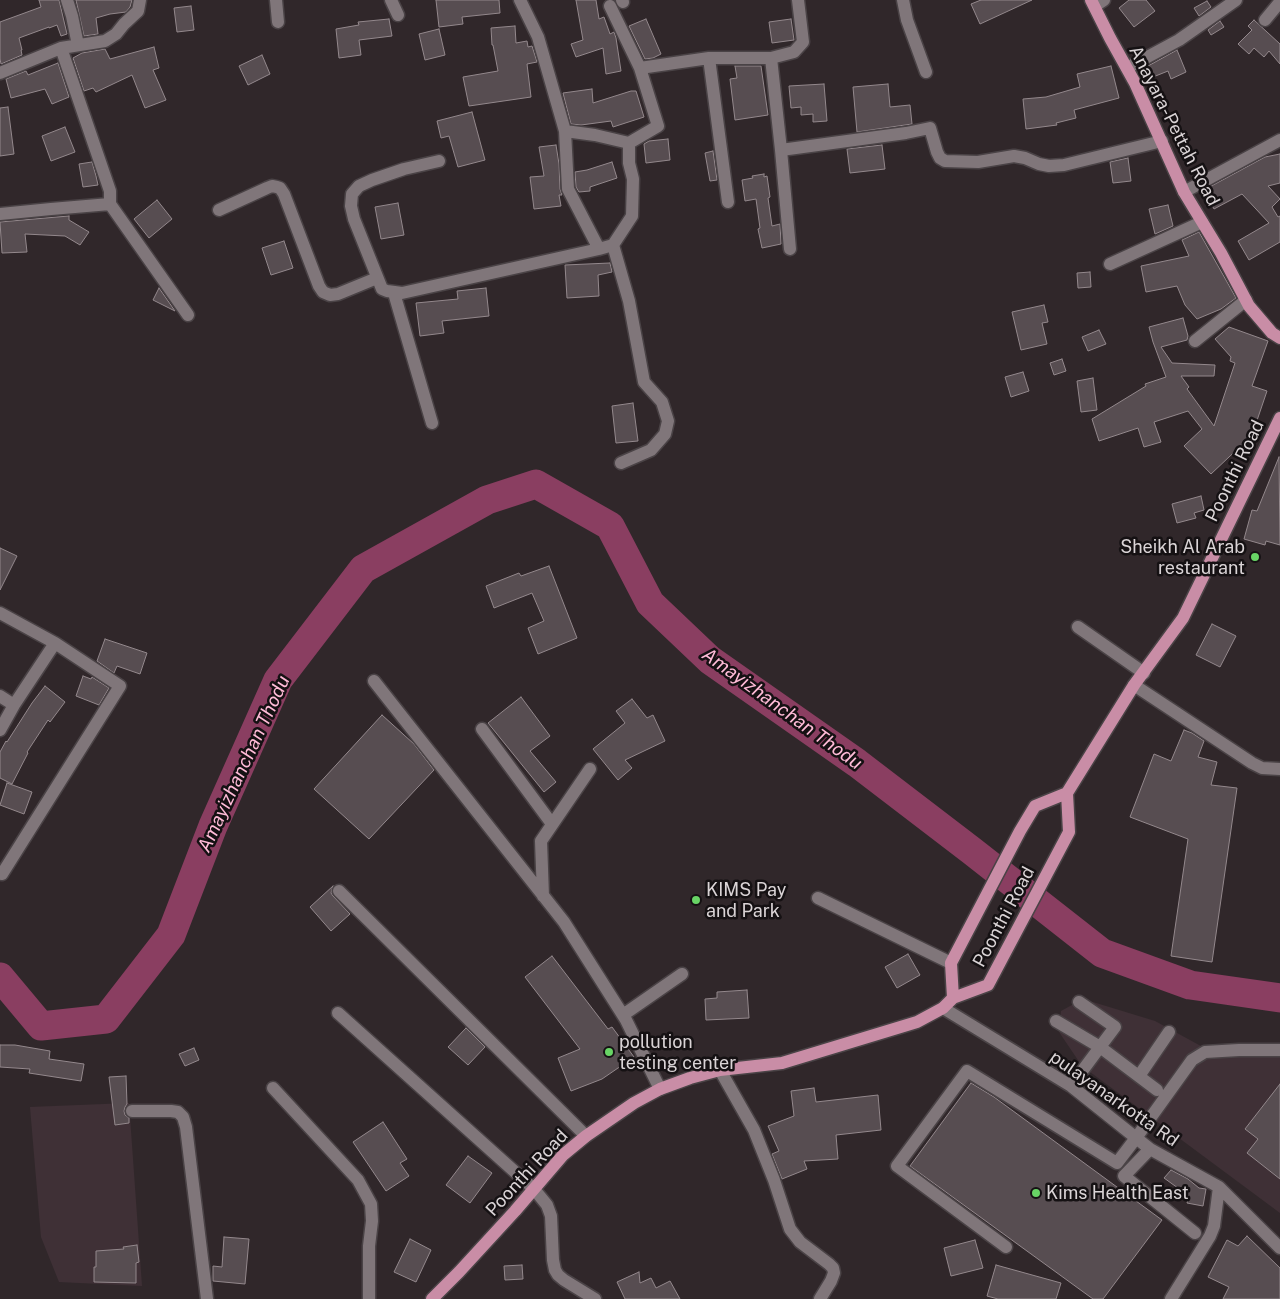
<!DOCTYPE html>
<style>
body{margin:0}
canvas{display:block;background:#30272a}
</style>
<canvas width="1280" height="1299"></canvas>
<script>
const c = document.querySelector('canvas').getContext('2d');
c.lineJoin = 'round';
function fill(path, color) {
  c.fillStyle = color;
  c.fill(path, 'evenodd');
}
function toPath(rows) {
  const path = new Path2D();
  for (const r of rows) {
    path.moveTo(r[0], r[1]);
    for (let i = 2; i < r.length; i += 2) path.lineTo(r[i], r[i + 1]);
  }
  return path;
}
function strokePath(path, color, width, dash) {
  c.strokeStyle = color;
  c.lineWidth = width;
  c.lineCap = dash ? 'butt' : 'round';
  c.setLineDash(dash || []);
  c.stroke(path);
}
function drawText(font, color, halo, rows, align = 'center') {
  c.font = font + ' "Public Sans",sans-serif';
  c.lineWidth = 5;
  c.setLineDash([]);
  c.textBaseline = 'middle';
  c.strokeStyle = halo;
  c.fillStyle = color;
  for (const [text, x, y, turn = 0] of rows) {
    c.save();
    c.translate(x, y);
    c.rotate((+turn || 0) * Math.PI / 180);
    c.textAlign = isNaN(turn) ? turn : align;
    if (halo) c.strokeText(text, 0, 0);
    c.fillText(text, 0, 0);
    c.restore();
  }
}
const built = toPath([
 [1083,999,1155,1021,1221,1057,1280,1050,1280,1213,1082,1066,1059,1032,1061,1011],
 [129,1103,142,1286,59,1282,41,1237,30,1107]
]);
const river = toPath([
 [0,977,41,1026,106,1019,171,935,213,826,278,680,363,569,487,500,536,484,610,526,650,603,710,660,857,763,972,851,1102,953,1190,985,1280,998]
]);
const building = toPath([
 [39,0,59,0,67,34,61,36,57,25,49,28,49,27,19,38,22,50,21,50,22,55,1,64,0,59,0,22,41,7,39,0],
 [76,0,132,0,130,7,126,12,110,14,96,18,98,34,84,36,76,0],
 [436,0,499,0,500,13,462,17,463,24,439,27,436,0],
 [576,0,596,0,599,19,604,17,610,34,614,32,616,38,621,71,606,74,603,48,576,57,571,44,583,40,576,0],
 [981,0,1032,0,980,24,971,4,981,0],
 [1129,0,1146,0,1155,11,1134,27,1119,8,1129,0],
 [1207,1,1211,7,1199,16,1194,8,1207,1],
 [191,6,194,30,177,32,174,8,191,6],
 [389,19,392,36,359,40,361,55,339,58,336,29,359,25,358,22,389,19],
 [646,19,661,54,653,58,645,59,629,26,646,19],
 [791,19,794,40,772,43,769,22,791,19],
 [1254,20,1280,44,1280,64,1269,51,1264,57,1254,48,1249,54,1238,44,1252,30,1248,26,1254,20],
 [1220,21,1224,27,1211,35,1208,30,1220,21],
 [515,26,516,43,527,41,528,47,532,46,537,62,527,64,531,97,469,106,463,77,498,71,493,45,492,45,491,28,515,26],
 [439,29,445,55,425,60,419,34,439,29],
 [154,47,159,68,153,70,166,100,145,108,132,75,96,92,93,88,84,91,73,58,82,53,105,49,110,59,154,47],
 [1177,50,1186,72,1171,79,1168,71,1153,77,1148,66,1177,50],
 [262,55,270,74,248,85,239,66,262,55],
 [58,63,69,97,52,104,45,89,11,98,6,79,26,71,28,75,58,63],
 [735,66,761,66,768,115,735,120,730,79,737,78,735,66],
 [1111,66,1119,98,1074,110,1076,118,1056,123,1057,125,1026,129,1023,99,1046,97,1080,87,1077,74,1111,66],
 [824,84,827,121,813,122,813,114,801,115,801,107,791,108,789,86,824,84],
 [888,84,890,107,910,105,912,124,857,132,853,87,888,84],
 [592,89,593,103,631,91,636,91,644,117,613,127,611,121,581,125,571,124,563,93,592,89],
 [8,107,14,154,0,156,0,108,8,107],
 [472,112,485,160,458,167,449,136,441,138,437,121,472,112],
 [65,127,75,152,51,161,42,136,65,127],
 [668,139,670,160,646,163,644,144,649,141,668,139],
 [556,145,559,164,560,189,562,195,559,195,561,206,534,209,530,177,544,176,539,147,556,145],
 [882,145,885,169,850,173,847,149,882,145],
 [713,151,717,180,710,181,705,153,713,151],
 [1280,154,1280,183,1268,186,1280,199,1272,207,1278,217,1280,216,1280,242,1249,260,1238,241,1269,223,1242,194,1214,209,1204,190,1265,157,1280,154],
 [1128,158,1131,181,1113,183,1110,162,1128,158],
 [92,162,96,176,98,185,83,187,79,164,92,162],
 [612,162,617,178,590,187,590,191,579,192,576,187,575,172,587,170,612,162],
 [764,174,764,177,767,176,770,197,768,198,772,226,780,224,781,244,762,248,758,229,760,228,756,199,745,201,742,180,753,178,752,176,764,174],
 [157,200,172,219,149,238,134,219,157,200],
 [398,203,404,235,381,239,375,207,398,203],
 [1168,205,1173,226,1155,234,1149,209,1168,205],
 [69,216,69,220,89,232,80,245,65,236,25,234,27,252,2,253,0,222,69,216],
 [1199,232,1236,298,1221,309,1197,319,1185,305,1177,286,1146,292,1141,266,1189,256,1182,240,1199,232],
 [284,241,293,268,271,275,262,248,284,241],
 [610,263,612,272,598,275,599,296,567,298,565,265,610,263],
 [1090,272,1091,287,1078,288,1077,273,1090,272],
 [159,288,175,311,153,300,159,288],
 [486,288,489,316,442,321,444,333,420,336,416,303,458,299,457,291,486,288],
 [1044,305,1048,322,1042,323,1047,344,1021,350,1012,312,1044,305],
 [1183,318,1188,336,1187,340,1161,347,1172,363,1215,365,1214,376,1181,376,1189,387,1187,389,1214,426,1235,363,1230,361,1231,357,1215,339,1229,327,1268,341,1252,386,1267,391,1250,441,1247,440,1211,474,1184,446,1202,429,1188,411,1154,422,1161,442,1144,447,1138,428,1099,441,1092,419,1146,386,1145,384,1166,377,1153,342,1149,327,1183,318],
 [1099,330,1106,344,1088,351,1082,337,1099,330],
 [1062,359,1066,371,1054,375,1050,363,1062,359],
 [1023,372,1029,391,1011,397,1005,377,1023,372],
 [1093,378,1097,410,1081,412,1077,381,1093,378],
 [633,403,638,441,616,443,612,406,633,403],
 [1279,457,1280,545,1266,541,1265,545,1244,539,1252,510,1257,511,1279,457],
 [1201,496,1204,510,1194,513,1196,518,1177,523,1172,504,1201,496],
 [0,548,17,556,0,590,0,548],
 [549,566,577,638,538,654,528,628,544,621,532,593,494,608,486,586,519,573,521,576,549,566],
 [1212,624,1236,636,1220,667,1196,655,1212,624],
 [105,639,147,653,140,674,117,666,114,673,97,661,105,639],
 [83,676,91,679,92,677,109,688,99,705,76,696,83,676],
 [45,686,65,702,50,722,48,720,27,752,28,753,12,784,0,778,0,752,6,741,7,742,32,703,45,686],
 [521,697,550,736,530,751,556,782,544,792,488,723,521,697],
 [632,699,647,718,653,715,665,741,625,760,632,768,618,780,593,749,625,723,616,711,632,699],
 [382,715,414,744,434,770,369,839,314,789,382,715],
 [1184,730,1192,733,1204,741,1198,757,1217,762,1211,785,1237,788,1212,962,1171,956,1188,839,1130,817,1154,754,1171,761,1184,730],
 [7,783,32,792,24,814,0,805,7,783],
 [333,886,331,893,333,896,350,914,331,931,310,907,333,886],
 [908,954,920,975,897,988,885,967,908,954],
 [552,956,608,1029,612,1027,634,1057,602,1079,571,1091,558,1058,580,1049,525,977,552,956],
 [747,990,749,1018,706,1020,705,999,717,998,717,992,747,990],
 [466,1028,485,1047,468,1065,448,1047,466,1028],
 [0,1045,15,1045,50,1051,49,1059,84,1064,81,1081,29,1073,30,1069,0,1067,0,1045],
 [194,1048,199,1060,185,1066,179,1054,194,1048],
 [126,1076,127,1104,125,1107,124,1111,125,1115,129,1118,129,1123,115,1125,109,1077,126,1076],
 [971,1083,994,1097,1162,1220,1103,1299,1093,1299,910,1166,971,1083],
 [1280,1084,1280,1179,1247,1153,1258,1139,1245,1129,1280,1084],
 [814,1088,816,1102,878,1095,881,1130,836,1135,838,1159,804,1161,807,1169,782,1179,772,1154,779,1151,768,1126,794,1116,791,1091,814,1088],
 [383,1122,407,1159,400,1163,409,1176,386,1191,353,1142,383,1122],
 [468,1156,492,1173,470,1203,446,1185,468,1156],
 [1171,1170,1188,1179,1199,1188,1206,1189,1203,1206,1187,1203,1189,1196,1164,1178,1171,1170],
 [1247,1236,1280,1268,1280,1299,1223,1299,1229,1287,1208,1277,1227,1240,1238,1246,1247,1236],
 [224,1237,249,1239,245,1284,213,1281,213,1266,222,1267,224,1237],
 [410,1239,431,1250,416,1282,394,1272,410,1239],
 [975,1240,983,1268,951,1276,944,1248,975,1240],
 [137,1245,139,1262,136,1263,136,1283,94,1282,94,1267,96,1267,96,1251,124,1249,123,1247,137,1245],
 [522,1265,523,1279,505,1280,504,1266,522,1265],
 [996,1265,1061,1283,1056,1299,998,1299,987,1296,996,1265],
 [639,1272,640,1283,651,1278,656,1288,670,1281,680,1299,625,1299,617,1282,639,1272]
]);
const minor = toPath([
 [67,0,72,16,78,45],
 [276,0,278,22],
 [391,0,398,15],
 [520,0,538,37,565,131,568,189,599,249],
 [622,0,623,2],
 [903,0,907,20,926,72],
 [610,6,640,68],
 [1095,6,1104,0],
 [1265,20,1280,2],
 [61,48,110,191,110,204,188,315],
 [709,58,728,202],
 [771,58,781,150,790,249],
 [1127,68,1179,40,1236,0],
 [0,73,61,48,105,41,116,34,124,24,138,11,140,0],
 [565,131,595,135,629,143],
 [781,150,906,133,930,128,937,152,940,158,945,161,978,162,1014,156,1025,158,1039,164,1049,166,1064,165,1162,141],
 [439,161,404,169,372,180,359,186,352,194,351,206,354,219,382,289,387,291,402,293,599,249,613,245],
 [1184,192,1280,140],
 [219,210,267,188,272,186,277,187,280,188,284,194,319,286,323,292,330,295,338,294,377,278],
 [0,214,51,209,110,204],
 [1110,264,1202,222],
 [394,293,432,423],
 [1195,341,1246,300],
 [621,463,651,450,665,434,668,421,662,402,644,382,629,301,613,245,632,216,633,179,629,163,629,143,658,126,640,68,709,58,771,58,794,52,803,42,798,0],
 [0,613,55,643,120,686,2,874,0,873],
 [1078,627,1144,673],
 [374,681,564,922,626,1020,660,1089],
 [1134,685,1252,763,1262,768,1280,769],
 [0,696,14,705,55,643],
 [482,729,552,824],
 [0,730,14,705],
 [339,891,586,1136],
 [543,896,541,841,590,769],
 [818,898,951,963],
 [943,1008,1071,1086,1150,1149,1219,1187,1280,1248],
 [338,1013,534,1189,547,1205,551,1216,553,1260,555,1270,558,1275,564,1280,595,1299],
 [623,1015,682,974],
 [1056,1021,1100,1047,1115,1027,1079,1002],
 [720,1070,754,1130,774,1180,790,1229,800,1242,829,1264,833,1268,834,1273,831,1281,820,1299],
 [1139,1076,1169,1032],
 [1071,1086,1100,1047,1157,1090],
 [273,1088,358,1180,371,1204,372,1221,369,1246,369,1299],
 [132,1111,171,1111,178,1112,183,1117,186,1127,207,1299],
 [1150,1149,1124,1176,1195,1233],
 [1006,1247,897,1166,967,1071,1117,1163,1136,1138,1192,1060,1205,1052,1239,1050,1280,1050],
 [1171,1299,1210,1236,1214,1226,1219,1187]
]);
const major = toPath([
 [1091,0,1110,38,1135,83,1184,192,1221,253,1249,306,1272,333,1280,338],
 [953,998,951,963,1020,831,1035,806,1067,793],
 [432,1299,459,1272,515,1211,563,1155,586,1136,634,1103,660,1089,690,1078,720,1070,782,1063,917,1022,943,1008,953,998,988,985,1069,832,1067,793,1134,685,1183,618,1280,418]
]);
const markers = [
 [1255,557,5,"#68d465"],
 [696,900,5,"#68d465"],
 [609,1052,5,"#68d465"],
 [1036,1193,5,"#68d465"]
];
const streetNames = [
 ["Anayara-Pettah Road",1174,126,63],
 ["Poonthi Road",1235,471,-64],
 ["Poonthi Road",1004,917,-62],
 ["pulayanarkotta Rd",1114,1099,35],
 ["Poonthi Road",527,1173,-47]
];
const poiNames = [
 ["Sheikh Al Arab",1245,547,"right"],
 ["restaurant",1245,568,"right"],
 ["KIMS Pay",706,890],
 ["and Park",706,911],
 ["pollution",619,1042],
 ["testing center",619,1063],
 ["Kims Health East",1046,1193]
];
const waterNames = [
 ["Amayizhanchan Thodu",782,709,36],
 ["Amayizhanchan Thodu",244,764,-65]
];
fill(built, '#3f3036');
strokePath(river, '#8a3e61', 29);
fill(building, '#574d51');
strokePath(building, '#93888c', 1);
strokePath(minor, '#4a4346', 15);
strokePath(major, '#4a4346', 15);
strokePath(minor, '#80767a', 12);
strokePath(major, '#c98da6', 12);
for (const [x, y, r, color] of markers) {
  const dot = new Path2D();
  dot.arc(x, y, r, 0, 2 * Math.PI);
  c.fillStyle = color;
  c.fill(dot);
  strokePath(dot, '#151113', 2);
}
drawText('18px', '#dad4d6', '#151113', streetNames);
drawText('18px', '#dad4d6', '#151113', poiNames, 'left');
drawText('italic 19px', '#ffbbd7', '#151113', waterNames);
</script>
